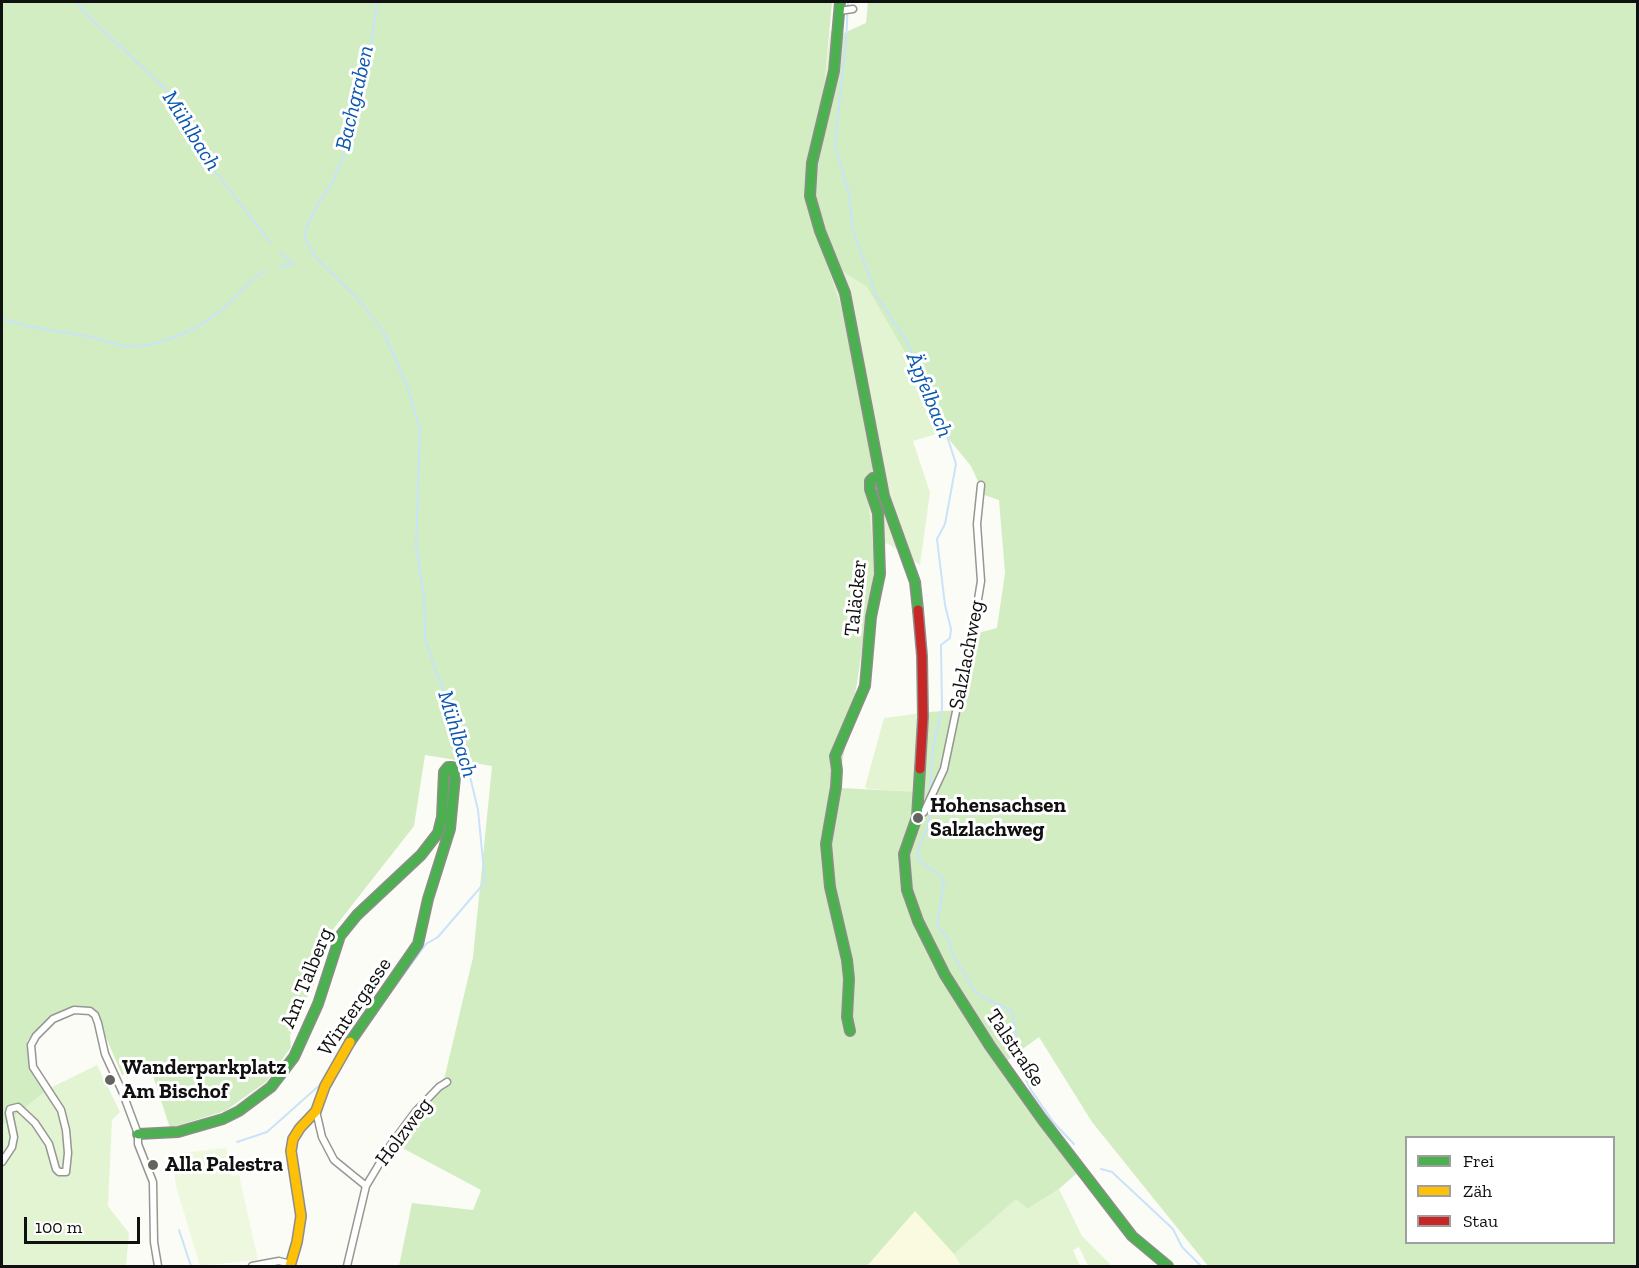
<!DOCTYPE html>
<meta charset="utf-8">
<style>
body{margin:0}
#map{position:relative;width:1639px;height:1268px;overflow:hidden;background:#fcfcf6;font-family:"Zilla Slab",serif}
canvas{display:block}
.frame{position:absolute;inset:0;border:3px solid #101010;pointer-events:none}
.legend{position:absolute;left:1405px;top:1136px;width:210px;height:108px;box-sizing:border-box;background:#fff;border:2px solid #9f9f9f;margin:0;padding:8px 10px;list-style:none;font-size:18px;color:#101010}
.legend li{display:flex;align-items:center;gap:12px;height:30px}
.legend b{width:30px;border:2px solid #9f9f9f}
.scale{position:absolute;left:24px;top:1217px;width:116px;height:27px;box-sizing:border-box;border:3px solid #101010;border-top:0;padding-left:8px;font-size:18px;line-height:21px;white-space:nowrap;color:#101010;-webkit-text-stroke:4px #fff;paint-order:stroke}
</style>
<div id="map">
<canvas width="1639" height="1268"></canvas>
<div class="frame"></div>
<ul class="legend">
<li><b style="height:8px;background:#4caf50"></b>Frei</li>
<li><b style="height:8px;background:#ffc107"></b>Zäh</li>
<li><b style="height:8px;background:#c62828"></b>Stau</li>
</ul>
<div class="scale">100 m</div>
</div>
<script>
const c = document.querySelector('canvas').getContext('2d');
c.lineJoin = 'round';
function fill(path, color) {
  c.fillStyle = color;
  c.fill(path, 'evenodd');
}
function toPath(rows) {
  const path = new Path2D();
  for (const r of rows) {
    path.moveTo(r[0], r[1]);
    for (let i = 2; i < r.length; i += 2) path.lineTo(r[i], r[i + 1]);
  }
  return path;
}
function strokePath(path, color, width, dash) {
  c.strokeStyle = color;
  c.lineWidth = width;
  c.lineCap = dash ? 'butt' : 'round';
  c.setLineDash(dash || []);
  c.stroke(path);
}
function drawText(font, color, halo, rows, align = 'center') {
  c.font = font + ' "Zilla Slab",serif';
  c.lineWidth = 6;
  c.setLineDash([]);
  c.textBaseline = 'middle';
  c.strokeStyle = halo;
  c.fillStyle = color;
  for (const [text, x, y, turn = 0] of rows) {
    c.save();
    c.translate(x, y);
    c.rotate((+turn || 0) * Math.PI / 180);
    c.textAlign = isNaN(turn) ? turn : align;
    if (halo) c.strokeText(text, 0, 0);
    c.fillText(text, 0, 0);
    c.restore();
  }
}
const farmland = toPath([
 [915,1211,954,1254,961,1266,867,1266]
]);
const green = toPath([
 [830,31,844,33,837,75,843,272,867,287,916,372,943,432,913,441,930,493,920,565,887,543,876,557,874,553,866,478,876,471,841,306,809,210],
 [929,712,923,792,868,789,865,787,884,718],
 [97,1065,120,1112,112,1120,108,1206,129,1233,126,1266,2,1266,2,1126,50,1088],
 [1059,1189,1082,1236,1112,1266,1088,1266,1079,1247,1073,1250,1080,1266,961,1266,954,1254,1016,1198,1028,1209]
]);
const forest = toPath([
 [2,2,832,2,822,109,809,210,841,306,876,471,866,478,875,565,857,683,841,769,840,788,923,792,929,712,958,710,978,633,997,628,1005,573,999,500,984,495,971,466,943,432,916,372,867,287,843,272,823,224,814,186,844,33,866,23,868,2,1637,2,1637,1266,1208,1266,1092,1122,1039,1037,1001,1065,1077,1173,1059,1189,1028,1209,1016,1199,954,1254,915,1211,867,1266,399,1266,412,1203,473,1210,481,1190,393,1143,443,1084,473,957,492,766,425,755,414,826,331,932,312,991,303,1002,290,1035,291,1047,266,1082,225,1111,170,1128,150,1067,122,1075,97,1016,80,1011,46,1022,27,1041,38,1070,50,1088,2,1126],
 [1406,1138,1614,1138,1614,1242,1406,1242]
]);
const pitch = toPath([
 [226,1148,232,1176,239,1175,258,1260,200,1266,176,1186,172,1154]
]);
const stream = toPath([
 [76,2,94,22,168,91,182,112,202,155,271,243],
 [377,2,371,45,347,148,332,183,318,204,306,229,305,238,315,257,357,298,383,331,407,386,420,430,416,546,424,597,425,639,437,674,456,720,468,768,478,810,485,882,438,937,426,944,382,1004],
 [848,2,846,41,835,145,848,190,853,230,876,295,907,342,948,439,956,464,945,524,937,539,945,605,951,629,950,638,941,645,942,709,933,748,930,795],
 [280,253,293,264],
 [279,267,293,264],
 [2,319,31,327,92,337,127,347,148,345,175,337,199,326,223,309,253,279,266,271],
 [930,807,928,828,919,846,918,855,919,861,940,875,944,883,937,926,949,940,952,953,974,990,984,998,1012,1011,1021,1068,1031,1090,1054,1123,1074,1144],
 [237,1142,267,1132,322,1083],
 [1101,1169,1112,1172,1173,1229,1182,1247,1201,1266],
 [179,1230,191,1266]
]);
const street = toPath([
 [839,11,853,9],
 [917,817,924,812,944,769,973,630,981,581,977,524,981,485],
 [316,1111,322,1137,334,1160,366,1186],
 [2,1162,12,1147,14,1137,9,1113,10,1109,18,1107,35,1123,49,1144,56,1169,59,1172,66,1172,68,1153,66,1130,61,1110,33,1067,31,1045,36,1036,53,1019,74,1010,90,1011,95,1015,98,1023,105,1054,122,1091,138,1134,138,1144,153,1182,154,1242,158,1266],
 [252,1266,279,1261,291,1264],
 [347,1266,366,1186,390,1146,416,1111,439,1087,447,1082]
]);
const fast = toPath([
 [840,2,834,71,812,163,810,196,820,231,845,293,884,496,915,582,918,610],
 [920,769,917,817,904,854,907,890,918,921,945,975,990,1046,1042,1119,1132,1236,1168,1266],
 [850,1031,847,1017,849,979,847,960,830,887,826,844,836,787,837,770,835,756,865,686,871,617,880,574,878,513,870,489,870,481,873,478,880,477],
 [138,1134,178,1132,223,1119,239,1111,271,1087,294,1057,318,1004,340,936,357,915,421,855,438,833,442,817,444,772,448,767,452,767,455,777,450,829,428,899,418,944,350,1042]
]);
const slow = toPath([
 [290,1266,297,1242,301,1216,291,1151,293,1139,300,1128,316,1111,325,1086,350,1042]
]);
const jam = toPath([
 [918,610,922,656,923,717,920,769]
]);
const markers = [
 [918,818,6,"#636360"],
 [110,1080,6,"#636360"],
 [153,1165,6,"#636360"]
];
const streetNames = [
 ["Taläcker",856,598,-84],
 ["Salzlachweg",967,655,-79],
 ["Am Talberg",307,978,-68],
 ["Wintergasse",355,1007,-56],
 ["Talstraße",1015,1048,56],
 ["Holzweg",404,1132,-53]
];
const poiNames = [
 ["Hohensachsen",930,806],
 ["Salzlachweg",930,830],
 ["Wanderparkplatz",122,1068],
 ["Am Bischof",122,1092],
 ["Alla Palestra",165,1165]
];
const waterNames = [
 ["Bachgraben",355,98,-77],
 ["Mühlbach",191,131,58],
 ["Äpfelbach",929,395,68],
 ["Mühlbach",457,734,73]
];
fill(farmland, '#fafae1');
fill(green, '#e3f4d3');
fill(forest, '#d2edc1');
fill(pitch, '#edf8de');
strokePath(stream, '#c8e3fa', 2);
strokePath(street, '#969694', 9);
strokePath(fast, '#8d8d8a', 12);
strokePath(slow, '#8d8d8a', 12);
strokePath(jam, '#8d8d8a', 12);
strokePath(street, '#fffffe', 6);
strokePath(fast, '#4caf50', 9);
strokePath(slow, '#ffc107', 9);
strokePath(jam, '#c62828', 9);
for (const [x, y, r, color] of markers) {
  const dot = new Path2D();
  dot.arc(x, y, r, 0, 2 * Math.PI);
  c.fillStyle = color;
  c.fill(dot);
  strokePath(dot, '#fff', 2);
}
drawText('21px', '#101010', '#fff', streetNames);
drawText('bold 21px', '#101010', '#fff', poiNames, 'left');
drawText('italic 22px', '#0b57b0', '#fff', waterNames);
</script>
